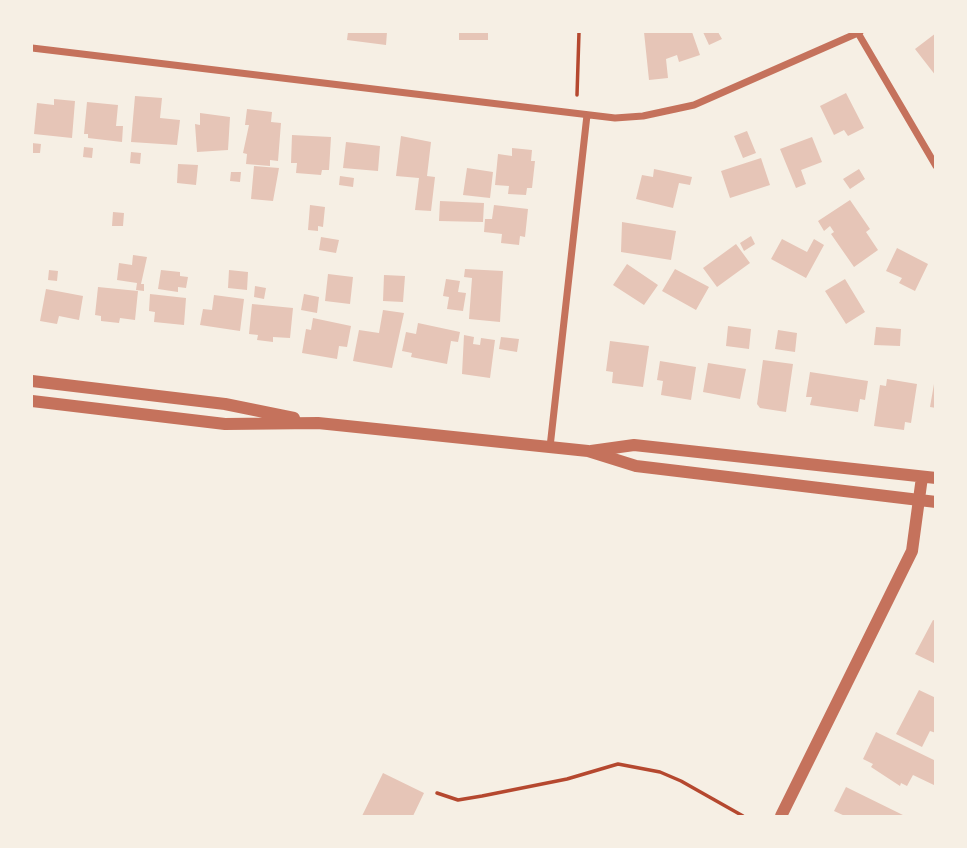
<!DOCTYPE html>
<style>
body{margin:0}
#map{position:relative;width:967px;height:848px;overflow:hidden;background:#f6efe4;font-family:Raleway,sans-serif}
canvas{display:block}
.frame{position:absolute;inset:0;border:33px solid #f6efe4;pointer-events:none}
</style>
<div id="map">
<canvas width="967" height="848"></canvas>
<div class="frame"></div>
</div>
<script>
const c = document.querySelector('canvas').getContext('2d');
c.lineJoin = 'round';
function fill(path, color) {
  c.fillStyle = color;
  c.fill(path, 'evenodd');
}
function toPath(rows) {
  const path = new Path2D();
  for (const r of rows) {
    path.moveTo(r[0], r[1]);
    for (let i = 2; i < r.length; i += 2) path.lineTo(r[i], r[i + 1]);
  }
  return path;
}
function strokePath(path, color, width, dash) {
  c.strokeStyle = color;
  c.lineWidth = width;
  c.lineCap = dash ? 'butt' : 'round';
  c.setLineDash(dash || []);
  c.stroke(path);
}
const building = toPath([
 [348,32,387,32,386,45,347,40],
 [459,32,488,32,488,40,459,40],
 [644,32,692,32,700,55,679,62,677,55,666,59,668,78,649,80],
 [703,32,718,32,722,39,709,45],
 [936,33,936,76,915,49],
 [846,93,864,128,848,136,844,130,834,135,820,106],
 [135,96,162,98,160,118,180,120,177,145,131,142],
 [54,99,75,101,72,138,34,134,37,103,54,105],
 [87,102,118,105,116,126,123,126,122,142,88,138,88,134,84,134],
 [247,109,272,112,271,122,281,123,278,161,270,160,270,166,246,164,247,154,243,153,249,125,245,125],
 [200,113,230,117,228,150,197,152,195,124,200,125],
 [747,131,756,153,743,158,734,136],
 [292,135,331,137,329,170,322,170,321,175,296,173,297,163,291,163],
 [401,136,431,142,427,176,435,177,431,211,415,210,419,178,396,176],
 [812,137,822,162,801,170,806,184,796,188,780,149],
 [346,142,380,146,378,171,343,168],
 [32,143,41,144,40,153,32,153],
 [84,147,93,148,92,158,83,157],
 [512,148,532,150,531,161,535,161,532,188,527,188,526,195,508,194,509,186,495,185,498,154,512,156],
 [131,152,141,153,140,164,130,163],
 [761,158,770,185,730,198,721,171],
 [178,164,198,165,196,185,177,183],
 [254,166,279,168,273,201,251,199],
 [467,168,493,172,490,198,463,195],
 [654,169,692,177,690,185,679,183,673,208,636,199,642,175,653,177],
 [859,169,865,179,850,189,843,179],
 [231,172,241,172,240,182,230,181],
 [340,176,354,178,353,187,339,185],
 [850,200,870,229,866,232,878,250,854,267,831,234,834,232,830,226,824,231,818,221],
 [440,201,484,203,483,222,439,221],
 [310,205,325,207,323,227,318,226,318,231,308,230],
 [494,205,528,209,525,237,520,236,519,245,501,243,502,234,484,232,485,219,492,219],
 [113,212,124,213,123,226,112,226],
 [622,222,676,231,671,260,621,252],
 [751,236,755,244,744,251,740,243],
 [321,237,339,240,336,253,319,250],
 [782,239,807,252,814,239,824,245,806,278,771,259],
 [736,244,750,263,717,287,703,268],
 [897,248,928,264,915,291,899,283,902,278,886,271],
 [133,255,147,257,141,284,144,284,144,291,136,290,137,283,117,280,119,263,132,265],
 [627,264,658,285,644,305,613,285],
 [465,269,503,271,500,322,469,319,472,278,464,277],
 [675,269,709,287,696,310,662,291],
 [49,270,58,271,57,281,48,280],
 [161,270,180,272,180,276,188,277,186,288,178,287,178,292,158,289],
 [229,270,248,272,247,290,228,288],
 [328,274,353,277,350,304,325,301],
 [384,275,405,276,403,302,383,301],
 [446,279,460,281,458,292,466,293,463,311,447,309,449,297,443,296],
 [845,279,865,312,846,324,825,291],
 [255,286,266,288,264,299,254,297],
 [98,287,138,291,135,320,120,318,119,323,101,321,101,316,95,315],
 [46,289,83,296,79,320,59,316,57,324,40,321],
 [150,294,186,298,184,325,154,322,155,312,149,311],
 [304,294,319,297,317,313,301,310],
 [214,295,244,299,240,331,200,325,203,309,212,310],
 [252,304,293,308,290,338,273,337,273,342,257,340,258,335,249,334],
 [383,310,404,313,392,368,353,361,359,330,379,333],
 [313,318,351,326,347,347,339,346,337,359,302,353,306,329,311,330],
 [418,323,460,332,458,342,451,341,447,364,411,357,412,353,402,351,406,332,416,334],
 [728,326,751,329,749,349,726,346],
 [876,327,901,329,900,346,874,345],
 [778,330,797,333,795,352,775,349],
 [464,335,474,337,473,344,480,345,481,338,495,340,490,378,462,374],
 [501,337,519,339,517,352,499,349],
 [610,341,649,346,643,387,612,383,613,372,606,371],
 [763,360,793,364,786,412,760,408,757,404],
 [660,361,696,367,691,400,661,395,663,381,657,380],
 [708,363,746,369,740,399,703,392],
 [810,372,868,381,865,400,860,399,858,412,810,405,812,397,806,397],
 [887,379,917,384,911,423,905,422,904,430,874,426,880,385,886,386],
 [934,384,936,384,936,408,930,407],
 [933,620,936,621,936,664,915,654],
 [919,690,936,698,936,733,930,731,922,747,896,734],
 [876,732,936,761,936,786,913,775,907,786,901,783,900,786,871,767,873,764,863,759],
 [383,773,424,793,413,816,362,816],
 [846,787,905,816,845,816,834,811]
]);
const path = toPath([
 [577,95,579,32],
 [437,793,458,800,482,796,567,779,618,764,660,772,681,781,743,816]
]);
const minor = toPath([
 [858,33,936,166],
 [32,48,615,118,643,116,694,105,860,32],
 [550,447,587,115]
]);
const tertiary = toPath([
 [32,381,225,404,294,418],
 [32,401,225,424,318,423,588,451,636,466,936,502],
 [591,451,634,445,936,478],
 [781,816,912,551,922,477]
]);
fill(building, '#e6c5b7');
strokePath(path, '#b5482f', 3.5);
strokePath(minor, '#c5725c', 7);
strokePath(tertiary, '#c5725c', 12);
</script>
